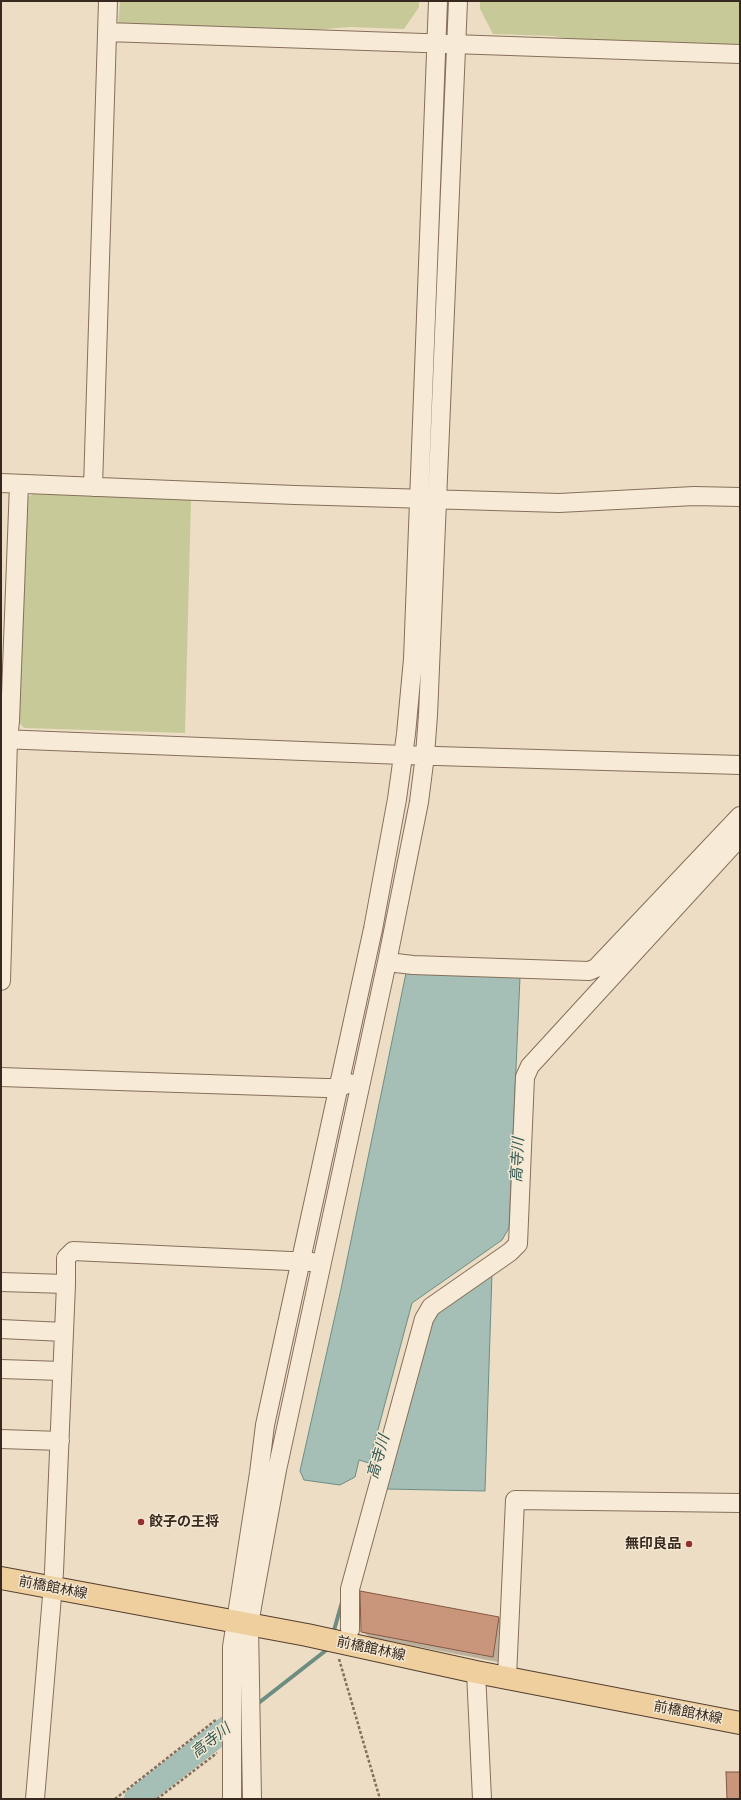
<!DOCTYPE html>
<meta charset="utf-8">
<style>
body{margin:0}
#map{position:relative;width:741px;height:1800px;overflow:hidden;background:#ecddc4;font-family:Bitter,serif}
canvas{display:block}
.frame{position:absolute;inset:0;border:2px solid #37291f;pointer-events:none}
</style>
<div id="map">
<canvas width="741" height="1800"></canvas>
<div class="frame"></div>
</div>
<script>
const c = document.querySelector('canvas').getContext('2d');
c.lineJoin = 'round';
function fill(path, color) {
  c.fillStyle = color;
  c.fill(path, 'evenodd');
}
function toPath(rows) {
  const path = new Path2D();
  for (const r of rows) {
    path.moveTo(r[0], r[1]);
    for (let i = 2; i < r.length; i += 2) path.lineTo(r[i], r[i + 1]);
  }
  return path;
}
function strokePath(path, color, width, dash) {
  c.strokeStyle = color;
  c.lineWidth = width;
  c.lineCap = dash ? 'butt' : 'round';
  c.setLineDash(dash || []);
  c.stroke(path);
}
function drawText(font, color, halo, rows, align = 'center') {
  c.font = font + ' Bitter,"Noto Sans JP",serif';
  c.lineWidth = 3;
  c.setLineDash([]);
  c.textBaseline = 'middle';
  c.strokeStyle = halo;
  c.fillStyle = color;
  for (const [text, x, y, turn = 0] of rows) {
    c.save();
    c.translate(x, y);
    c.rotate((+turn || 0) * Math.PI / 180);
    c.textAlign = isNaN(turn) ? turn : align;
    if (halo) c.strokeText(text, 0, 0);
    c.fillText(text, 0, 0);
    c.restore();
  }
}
const green = toPath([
 [120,1,419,1,419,7,404,29,350,27,314,30,118,26],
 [480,1,740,1,740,47,582,41,553,36,493,34,480,9],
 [33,494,191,500,185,733,24,728,18,721,27,498]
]);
const water = toPath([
 [406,973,520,977,509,1228,502,1240,412,1303,369,1463,359,1460,355,1477,340,1485,304,1480,300,1471,341,1289,406,973],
 [492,1273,485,1491,386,1489,432,1317,442,1306,492,1273]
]);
const shadow = toPath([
 [362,1592,499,1618,509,1624,503,1663,372,1638,362,1632]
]);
const stream = toPath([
 [333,1634,342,1602],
 [256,1705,329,1648]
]);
const river = toPath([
 [136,1799,247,1712]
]);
const building = toPath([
 [360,1591,499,1617,493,1657,361,1632,360,1591],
 [726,1772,740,1772,740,1799,727,1799,726,1772]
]);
const path = toPath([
 [339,1659,380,1799],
 [115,1799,217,1719],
 [157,1799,217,1753]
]);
const minor = toPath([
 [107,32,740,54],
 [1,483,295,495,559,503,694,496,740,497],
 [93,487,108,1],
 [1,739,403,755,740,765],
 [387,962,413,965,589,971,596,968,740,816],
 [1,981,8,740,10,721,19,484],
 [1,1077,325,1088,338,1088,349,1083],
 [1,1282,66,1284],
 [1,1329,64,1332],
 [1,1369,62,1371],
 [1,1439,60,1441],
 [350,1630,350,1589,424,1319,431,1307,510,1252,518,1244,525,1077,530,1066,740,837],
 [476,1672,482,1799],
 [507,1677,515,1500,740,1503],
 [35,1799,54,1572,66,1284,66,1258,73,1251,312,1262],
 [232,1799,232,1647,259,1473,265,1425,373,929,397,799,406,734,413,659,438,1],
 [252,1799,249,1625,253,1601,277,1470,387,962,419,802,425,755,428,715,458,1]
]);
const major = toPath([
 [1,1578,307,1635,476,1672,740,1723]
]);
const markers = [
 [141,1522,4,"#932e35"],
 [689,1544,4,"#932e35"]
];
const poiNames = [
 ["餃子の王将",149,1522],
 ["無印良品",681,1544,"right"]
];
const streetNames = [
 ["前橋館林線",53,1588,11],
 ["前橋館林線",371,1649,12],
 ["前橋館林線",688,1713,11]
];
const waterNames = [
 ["高寺川",518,1160,-87],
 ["高寺川",379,1457,-74],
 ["高寺川",211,1741,-38]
];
fill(green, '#c7ca98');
fill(water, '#a6bfb6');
strokePath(water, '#6d8d83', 1);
fill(shadow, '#0003');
strokePath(stream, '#6d8d83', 4);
strokePath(river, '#a6bfb6', 24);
fill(building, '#c9967c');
strokePath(building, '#845842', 1);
strokePath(minor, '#866f5b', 20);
strokePath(major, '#543e2f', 24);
strokePath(path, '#866f5b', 2.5, [3, 2]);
strokePath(minor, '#f7ebd7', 18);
strokePath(major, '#eecf9d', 22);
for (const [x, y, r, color] of markers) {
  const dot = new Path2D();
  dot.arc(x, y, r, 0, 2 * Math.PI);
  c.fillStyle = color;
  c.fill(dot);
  strokePath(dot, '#f4e8d3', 1.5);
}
drawText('bold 14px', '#37291f', '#f4e8d3', poiNames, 'left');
drawText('14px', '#37291f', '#f4e8d3', streetNames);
drawText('italic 15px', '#2f5651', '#f4e8d3', waterNames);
</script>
